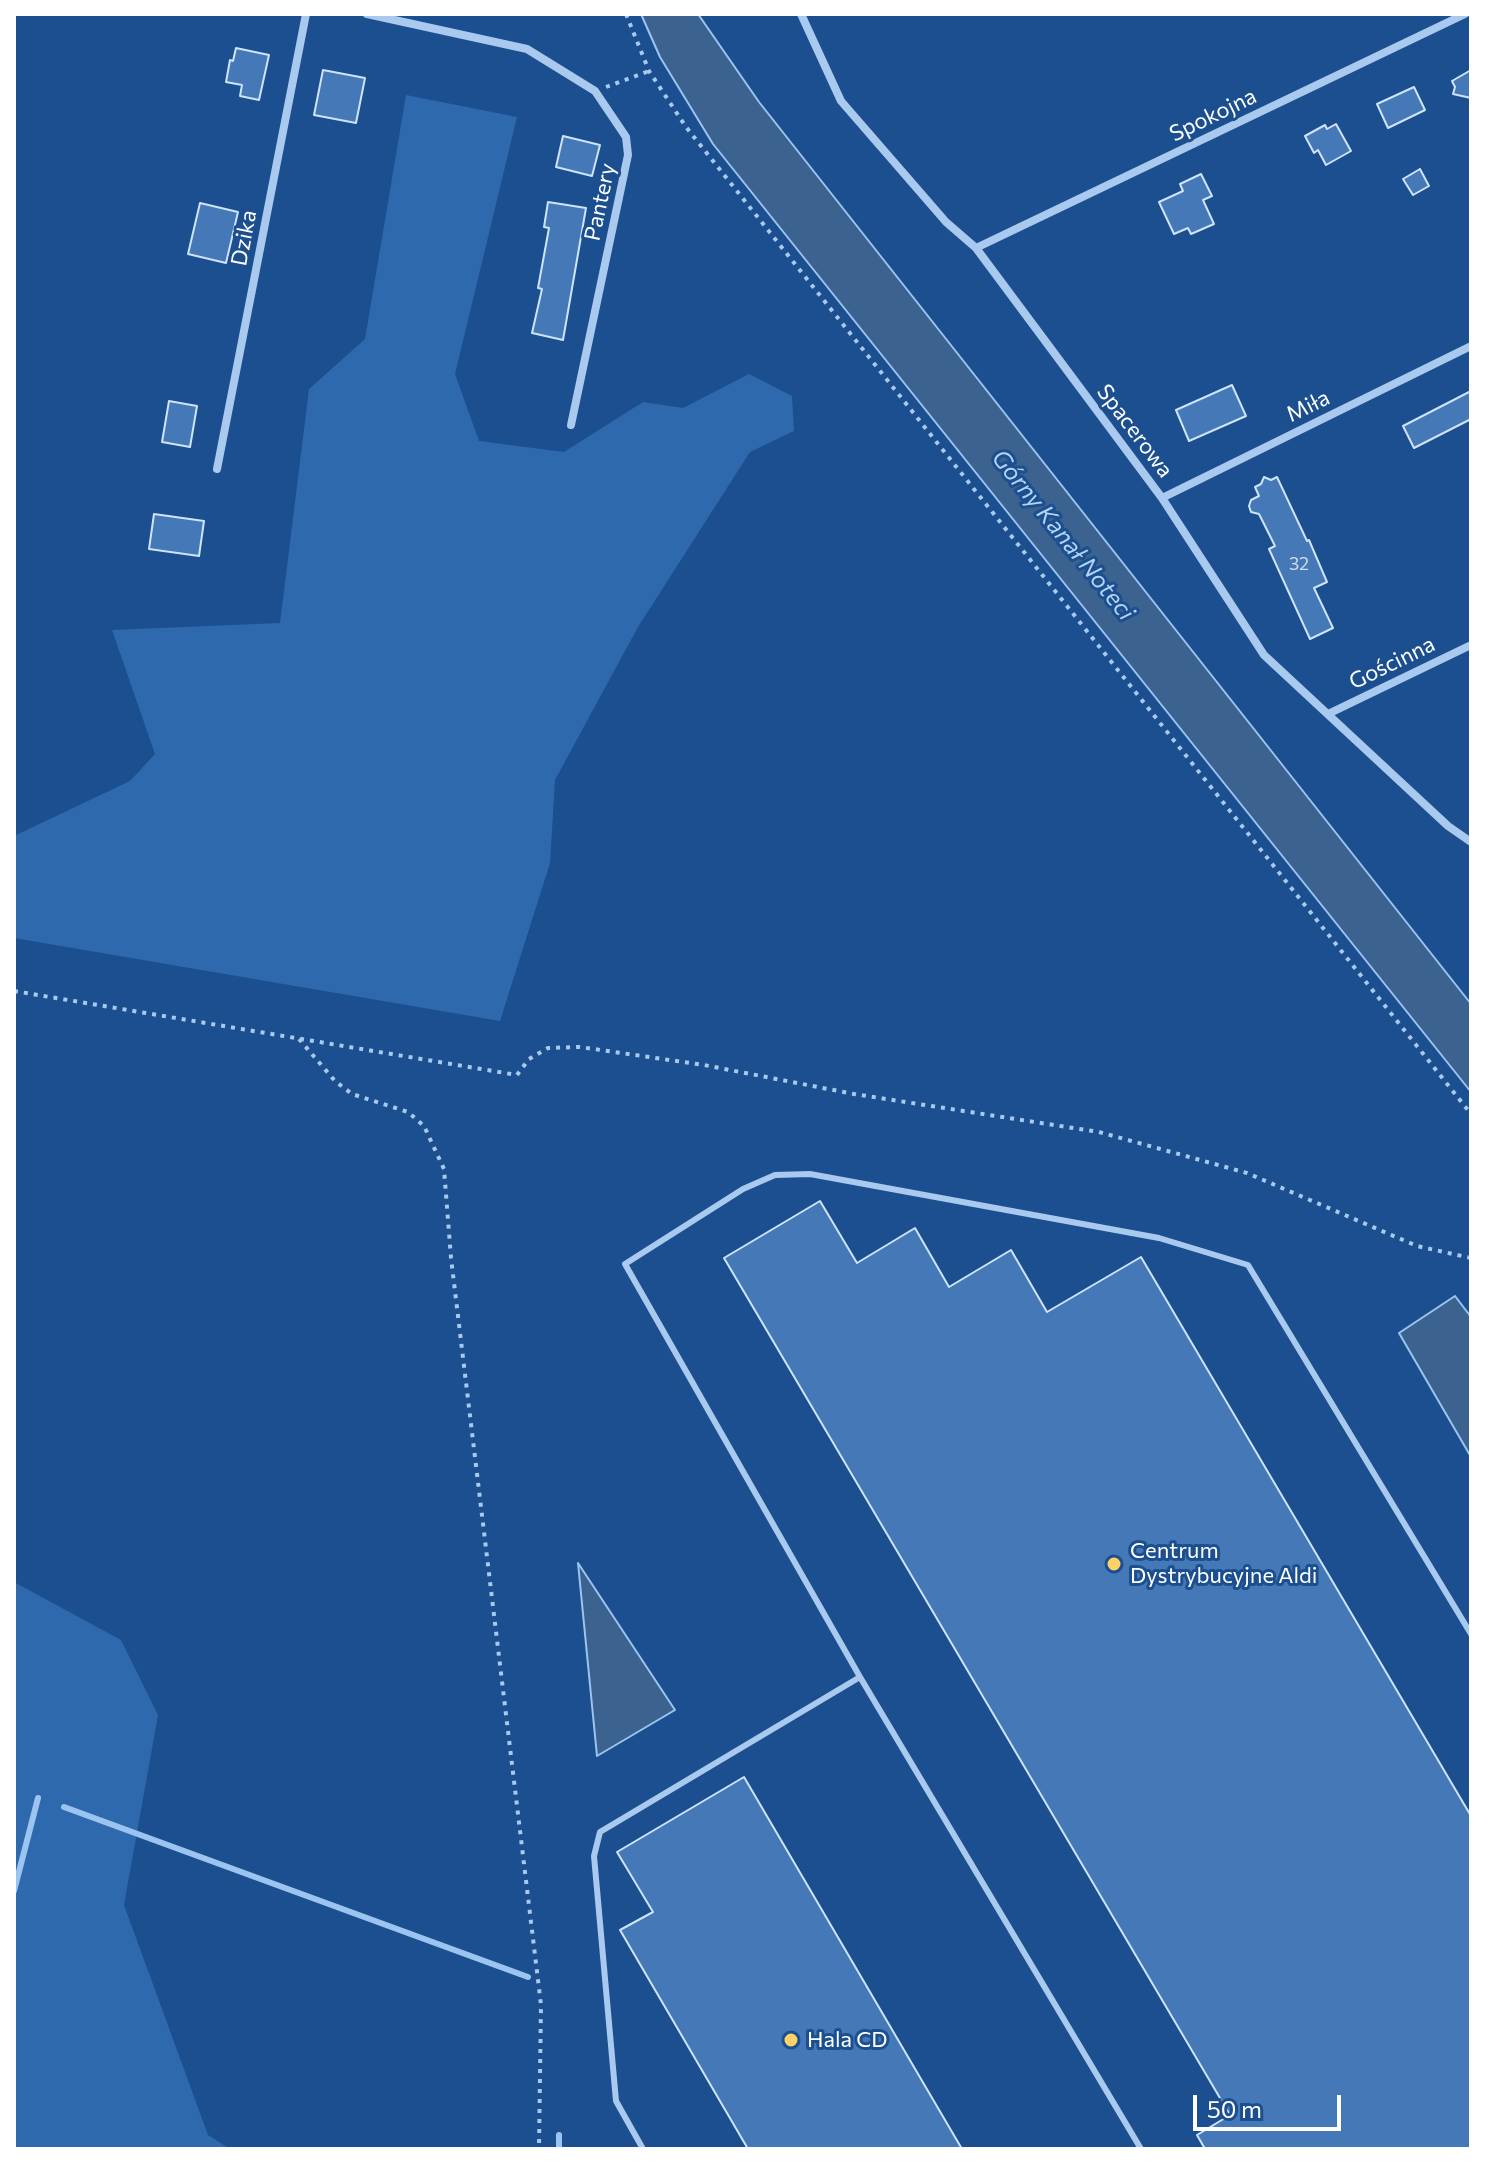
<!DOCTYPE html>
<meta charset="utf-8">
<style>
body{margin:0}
#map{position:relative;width:1485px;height:2163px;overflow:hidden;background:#1b4f8f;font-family:Commissioner,sans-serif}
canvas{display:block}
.frame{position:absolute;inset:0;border:16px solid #fff;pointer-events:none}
.scale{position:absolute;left:1193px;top:2095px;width:148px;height:36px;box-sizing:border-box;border:4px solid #fff;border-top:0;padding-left:10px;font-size:24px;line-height:28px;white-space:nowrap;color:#fff;-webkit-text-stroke:6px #1b4f8f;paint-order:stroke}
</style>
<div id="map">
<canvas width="1485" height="2163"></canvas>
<div class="frame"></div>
<div class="scale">50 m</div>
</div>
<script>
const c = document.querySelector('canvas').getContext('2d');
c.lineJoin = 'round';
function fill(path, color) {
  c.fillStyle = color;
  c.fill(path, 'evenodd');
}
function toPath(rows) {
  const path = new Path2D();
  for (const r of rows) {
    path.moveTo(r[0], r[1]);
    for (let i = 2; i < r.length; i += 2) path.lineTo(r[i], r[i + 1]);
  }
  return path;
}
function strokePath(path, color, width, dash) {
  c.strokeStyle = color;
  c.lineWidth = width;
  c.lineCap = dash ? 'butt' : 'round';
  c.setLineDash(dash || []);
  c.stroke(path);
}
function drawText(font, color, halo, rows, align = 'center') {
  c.font = font + ' Commissioner,sans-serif';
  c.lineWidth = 6;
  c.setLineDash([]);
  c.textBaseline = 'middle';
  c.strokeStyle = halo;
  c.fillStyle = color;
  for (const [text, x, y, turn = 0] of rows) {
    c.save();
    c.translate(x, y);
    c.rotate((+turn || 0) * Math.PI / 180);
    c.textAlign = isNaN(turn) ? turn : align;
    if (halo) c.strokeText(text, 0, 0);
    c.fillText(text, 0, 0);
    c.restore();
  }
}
const green = toPath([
 [406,95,517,117,455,374,479,441,564,452,643,402,683,408,749,374,792,396,794,431,750,452,638,627,555,780,550,863,500,1021,14,938,14,836,130,781,155,754,112,630,280,623,309,389,365,339],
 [14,1582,121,1640,158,1715,124,1905,208,2135,230,2149,14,2149]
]);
const water = toPath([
 [641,14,698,14,759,102,1471,1004,1471,1092,713,144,660,57,641,14],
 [1455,1296,1471,1317,1471,1457,1399,1333,1455,1296],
 [578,1563,675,1710,597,1756,578,1563]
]);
const stream = toPath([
 [64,1807,528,1977],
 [14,1891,38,1798],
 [559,2135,559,2149]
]);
const building = toPath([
 [236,48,269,55,259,100,240,96,242,85,226,82,230,60,233,61,236,48],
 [323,70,365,78,356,123,314,115,323,70],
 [1471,70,1471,98,1453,94,1455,87,1452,81,1471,70],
 [1414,87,1425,110,1388,128,1377,104,1414,87],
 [1336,124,1351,151,1326,165,1318,150,1314,153,1305,136,1325,125,1327,129,1336,124],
 [563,136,600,145,592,176,556,167,563,136],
 [1420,169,1429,186,1413,195,1403,179,1420,169],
 [1201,174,1212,196,1203,200,1214,224,1191,234,1188,228,1174,234,1159,202,1183,191,1180,184,1201,174],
 [548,202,586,208,563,340,532,333,542,289,538,288,549,228,544,227,548,202],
 [200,203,238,212,226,263,188,254,200,203],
 [1232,385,1246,416,1189,441,1176,410,1232,385],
 [1471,391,1471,419,1414,448,1403,426,1471,391],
 [169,401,197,406,190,447,162,442,169,401],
 [1264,477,1271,480,1277,477,1307,541,1309,540,1327,582,1314,588,1333,628,1310,639,1269,549,1275,546,1259,514,1251,512,1249,506,1251,500,1259,496,1255,487,1261,484,1264,477],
 [154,514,204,521,199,556,149,549,154,514],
 [820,1201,857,1263,915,1228,949,1287,1011,1250,1047,1312,1141,1257,1471,1816,1471,2149,1205,2149,1197,2135,1230,2115,724,1258,820,1201],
 [744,1777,962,2149,748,2149,620,1930,653,1912,617,1852,744,1777]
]);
const path = toPath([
 [626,14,649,71,686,127,1471,1114],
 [606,87,649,71],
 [14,991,517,1075,529,1059,548,1048,580,1047,704,1065,854,1094,1099,1132,1247,1173,1417,1246,1471,1258],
 [299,1039,335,1081,352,1094,408,1112,424,1126,444,1169,451,1258,541,2005,539,2149]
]);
const service = toPath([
 [643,2149,616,2101,594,1856,600,1832,860,1677],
 [1141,2149,860,1677,625,1264,743,1189,775,1175,810,1174,1159,1238,1248,1265,1471,1634]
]);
const minor = toPath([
 [367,14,527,49,595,91,626,137,628,155,571,425],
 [801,14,841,101,946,222,976,248,1162,498,1264,655,1448,826,1471,842],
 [976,248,1465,14],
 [217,469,306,14],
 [1162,498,1471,346],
 [1328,714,1471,645]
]);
const markers = [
 [1114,1564,8,"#ffd166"],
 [791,2040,8,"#ffd166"]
];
const numberNames = [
 ["32",1299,564]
];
const streetNames = [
 ["Spokojna",1213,115,-26],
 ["Pantery",600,202,-78],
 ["Dzika",244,238,-79],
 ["Miła",1308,406,-26],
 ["Spacerowa",1135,431,53],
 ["Gościnna",1392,663,-26]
];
const poiNames = [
 ["Centrum",1130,1551],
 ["Dystrybucyjne Aldi",1130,1576],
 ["Hala CD",807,2040]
];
const waterNames = [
 ["Górny Kanał Noteci",1063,535,51]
];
fill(green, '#2e69ad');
fill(water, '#3c6290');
strokePath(water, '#9cc4f0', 2);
strokePath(stream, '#9cc4f0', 6);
fill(building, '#4478b7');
strokePath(building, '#cfe3fa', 2);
strokePath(path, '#a9c9ee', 4, [4, 6]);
strokePath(service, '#a9c9ee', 6);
strokePath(minor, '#a9c9ee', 8);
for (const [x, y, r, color] of markers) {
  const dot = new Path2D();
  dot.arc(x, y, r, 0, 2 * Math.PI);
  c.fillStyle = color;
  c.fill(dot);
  strokePath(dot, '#1b4f8f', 3);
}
drawText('18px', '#d0dded', null, numberNames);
drawText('22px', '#fff', '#1b4f8f', streetNames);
drawText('22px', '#fff', '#1b4f8f', poiNames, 'left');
drawText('italic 24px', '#b5d3f5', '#1b4f8f', waterNames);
</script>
